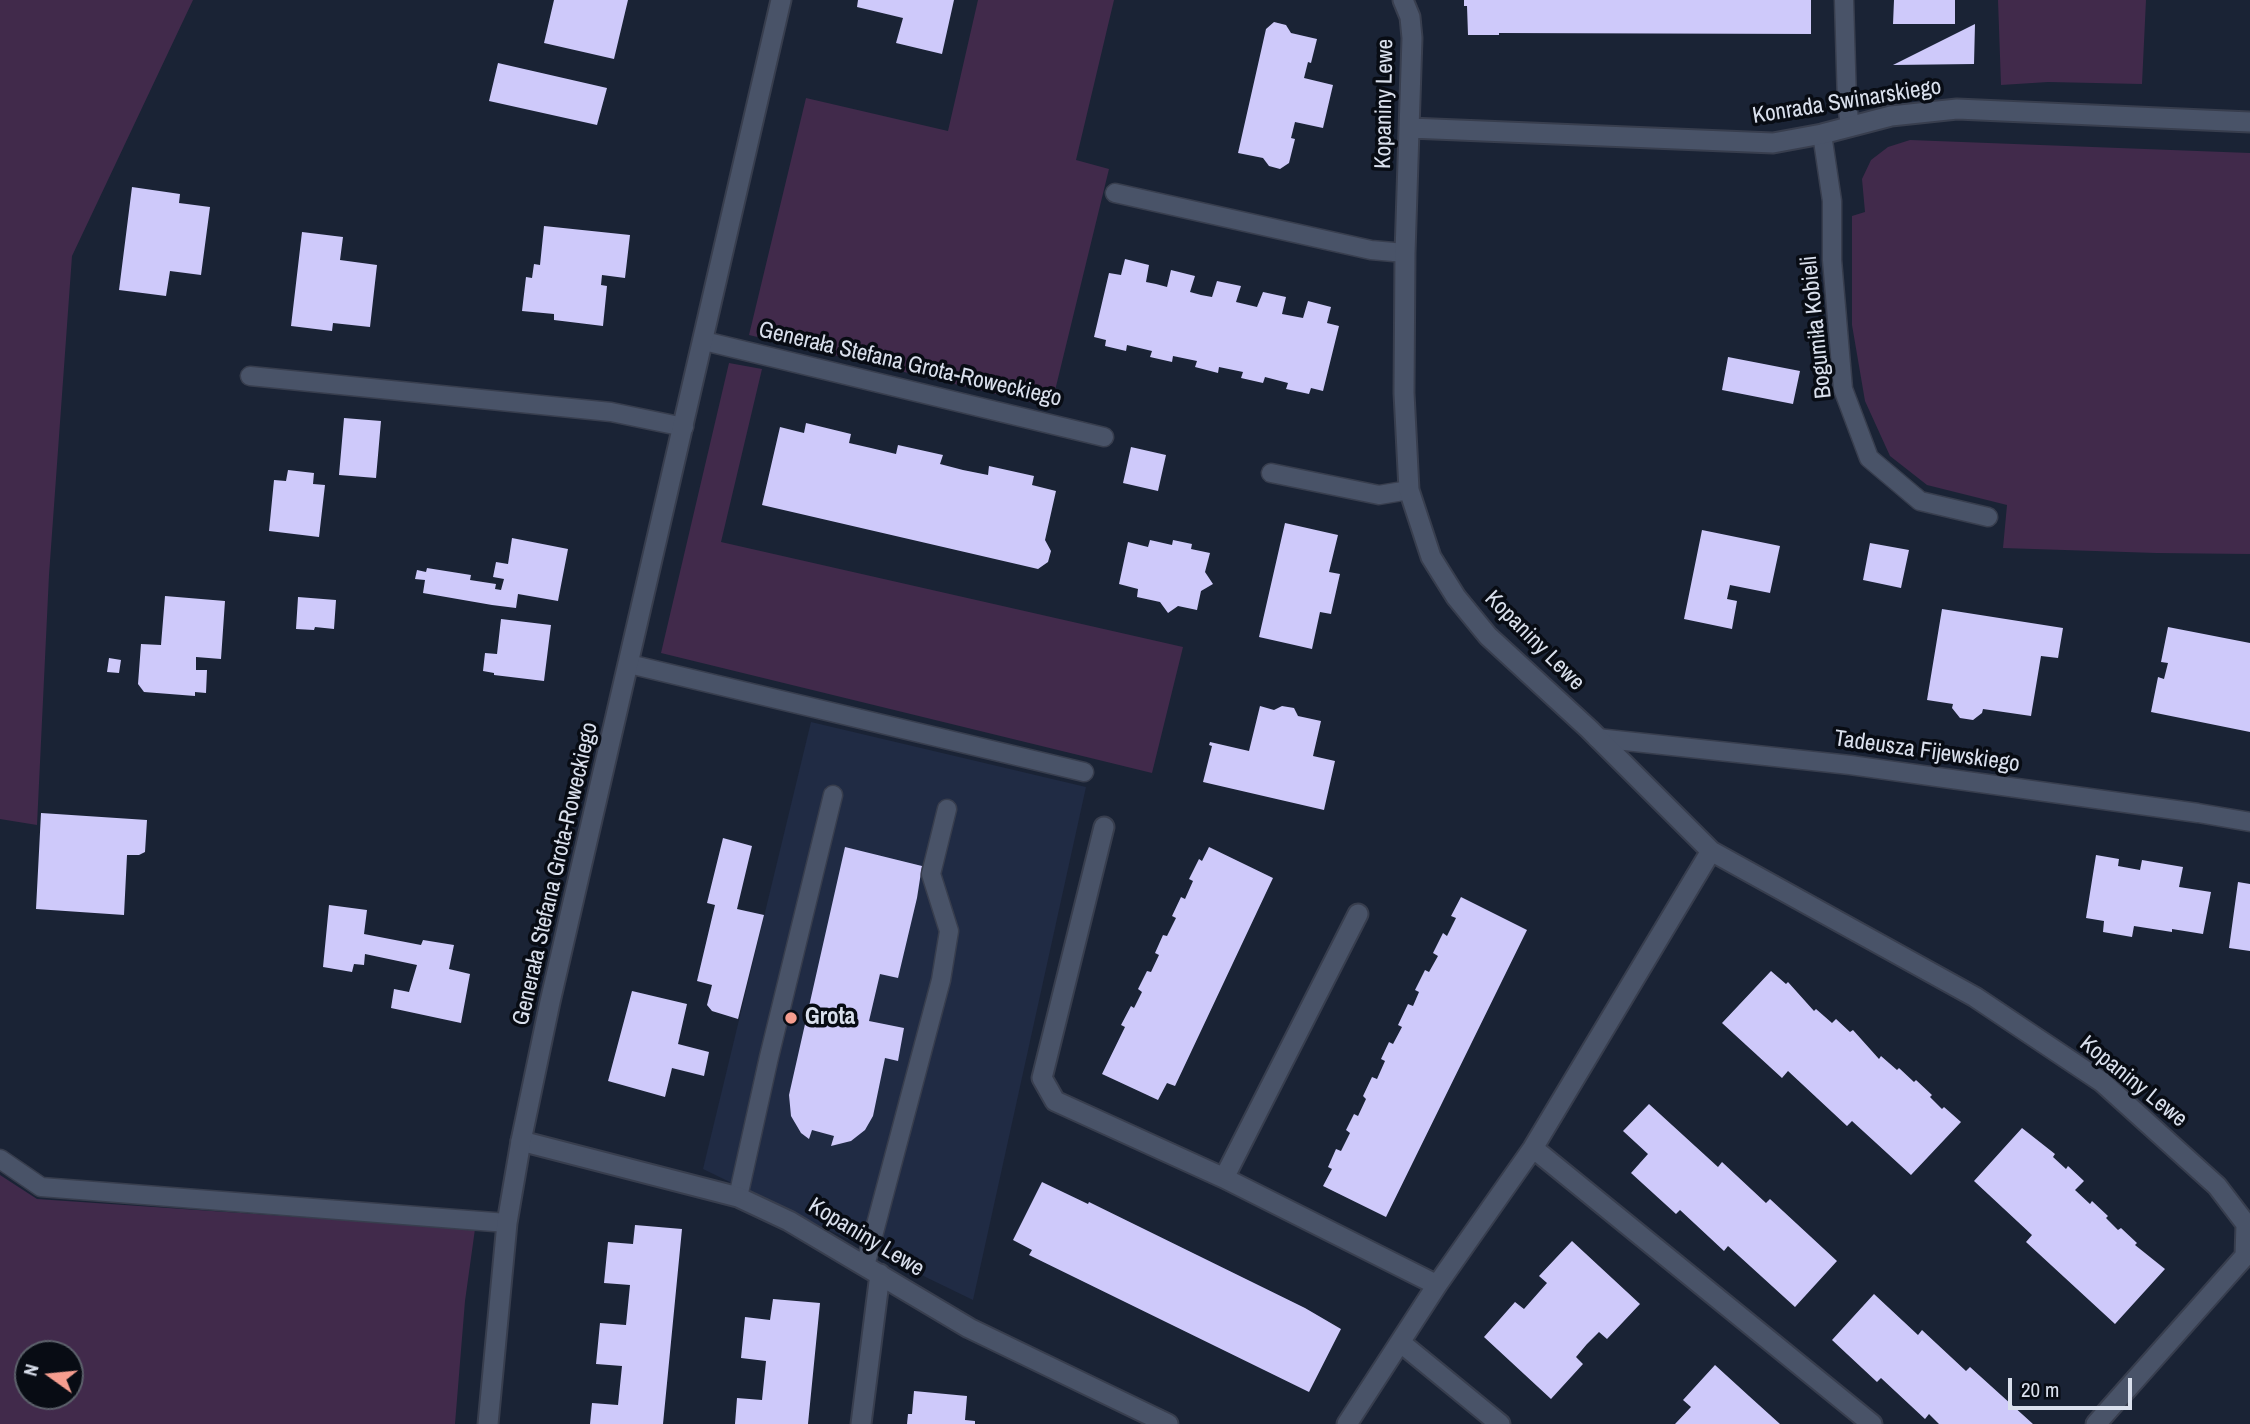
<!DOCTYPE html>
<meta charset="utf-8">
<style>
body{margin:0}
#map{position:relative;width:2250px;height:1424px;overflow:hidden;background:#1a2335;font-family:"Archivo Narrow",sans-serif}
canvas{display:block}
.north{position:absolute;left:14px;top:1340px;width:70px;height:70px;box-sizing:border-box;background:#080c14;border:2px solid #5c616b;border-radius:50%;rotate:285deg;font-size:19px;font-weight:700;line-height:28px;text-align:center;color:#dae0ed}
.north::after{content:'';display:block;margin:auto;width:24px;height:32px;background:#f59d8f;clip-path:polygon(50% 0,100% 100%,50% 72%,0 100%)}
.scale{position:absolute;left:2008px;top:1378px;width:124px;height:32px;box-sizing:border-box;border:4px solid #dae0ed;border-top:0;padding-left:9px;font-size:21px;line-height:24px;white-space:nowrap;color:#dae0ed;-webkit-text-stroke:5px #080c14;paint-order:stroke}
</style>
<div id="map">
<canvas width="2250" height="1424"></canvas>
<div class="north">N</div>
<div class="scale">20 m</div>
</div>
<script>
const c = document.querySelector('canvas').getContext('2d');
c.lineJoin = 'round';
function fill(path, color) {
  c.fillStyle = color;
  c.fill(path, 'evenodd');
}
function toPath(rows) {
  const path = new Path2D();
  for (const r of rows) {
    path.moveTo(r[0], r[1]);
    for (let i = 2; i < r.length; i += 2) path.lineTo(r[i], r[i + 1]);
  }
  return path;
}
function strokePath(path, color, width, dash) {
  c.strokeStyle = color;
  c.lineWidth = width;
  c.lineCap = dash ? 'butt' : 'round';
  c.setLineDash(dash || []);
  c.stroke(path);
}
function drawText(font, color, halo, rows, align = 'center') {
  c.font = font + ' "Archivo Narrow",sans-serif';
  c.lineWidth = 7;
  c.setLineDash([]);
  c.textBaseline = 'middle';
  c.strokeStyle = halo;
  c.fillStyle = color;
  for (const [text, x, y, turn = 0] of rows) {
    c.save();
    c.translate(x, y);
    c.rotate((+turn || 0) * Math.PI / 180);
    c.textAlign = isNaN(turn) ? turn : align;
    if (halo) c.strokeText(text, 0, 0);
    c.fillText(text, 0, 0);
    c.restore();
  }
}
const built = toPath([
 [811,722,1086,787,973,1300,703,1169]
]);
const green = toPath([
 [0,0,193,0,72,256,49,575,37,825,0,819],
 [978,0,1114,0,1076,160,1109,169,1051,407,749,335,806,98,948,131],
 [1998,0,2146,0,2142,84,2048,82,2001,85],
 [1910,140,2250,153,2250,554,2156,553,2003,548,2007,505,1927,485,1890,456,1865,401,1852,325,1852,216,1865,212,1862,179,1871,160,1888,147],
 [729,363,762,369,721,542,1183,647,1152,773,661,653],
 [0,1175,37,1199,475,1229,465,1301,455,1424,0,1424],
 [28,1354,70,1354,70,1396,28,1396]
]);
const building = toPath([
 [554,0,628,0,614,59,544,43],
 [858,0,954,0,942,54,896,43,903,18,857,7],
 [1464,0,1811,0,1811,34,1499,33,1499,35,1468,35,1467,6,1464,6],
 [1894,0,1955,0,1955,24,1893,24],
 [1274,22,1286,25,1291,33,1317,39,1311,63,1308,62,1304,78,1333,85,1323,128,1295,122,1291,138,1295,139,1289,163,1280,169,1269,166,1263,158,1238,153,1266,29],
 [1975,24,1974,64,1893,65],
 [498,63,607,88,597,125,489,101],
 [132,187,180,194,179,203,210,207,201,275,170,271,166,296,119,290],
 [544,226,630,235,625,278,602,275,601,285,607,286,603,326,554,320,554,314,522,311,526,277,532,278,534,264,540,265],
 [302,232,343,237,340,260,377,265,370,327,333,323,332,331,291,326],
 [1125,259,1149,265,1146,282,1156,284,1167,287,1171,270,1195,276,1190,292,1201,295,1212,297,1217,281,1241,286,1236,302,1257,307,1263,292,1286,297,1282,314,1303,318,1308,301,1331,307,1327,323,1339,326,1323,391,1311,388,1309,394,1286,389,1288,383,1265,377,1263,383,1241,378,1243,372,1219,367,1218,373,1195,367,1197,361,1173,356,1172,362,1150,357,1152,351,1127,345,1126,351,1105,346,1106,340,1094,337,1109,273,1121,275],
 [1728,357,1800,371,1793,404,1722,390],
 [344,418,381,421,376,478,339,475],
 [806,423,851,434,849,443,871,448,896,454,898,445,943,455,940,464,963,470,988,475,989,466,1034,476,1032,485,1056,491,1045,540,1051,551,1048,562,1038,569,762,505,780,427,804,433],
 [1131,447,1166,455,1158,491,1123,483],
 [288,470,314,473,313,484,325,485,319,537,269,531,274,480,286,481],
 [1285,523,1338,535,1329,572,1340,574,1331,614,1320,612,1312,649,1259,637],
 [1702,530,1780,546,1770,593,1730,585,1727,599,1737,601,1732,629,1684,619],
 [512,538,568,549,558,601,518,594,516,608,492,605,423,593,425,580,415,579,417,570,426,572,427,568,471,575,470,580,496,584,495,589,501,590,504,579,493,577,496,562,508,564],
 [1150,540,1172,545,1173,540,1192,544,1191,549,1210,553,1205,572,1213,584,1201,591,1197,610,1178,606,1168,613,1160,602,1137,597,1138,589,1119,584,1128,542,1148,547],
 [1870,543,1909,550,1901,588,1863,580],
 [165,596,225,601,221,659,196,657,196,670,207,670,206,693,195,692,195,696,144,692,138,684,141,644,161,645],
 [298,597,336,600,334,629,315,627,314,630,296,629],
 [1942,609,2063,628,2058,658,2041,656,2031,716,1983,709,1982,713,1973,720,1960,718,1952,708,1953,704,1927,700],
 [501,619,551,625,544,681,494,675,494,673,483,671,485,653,497,654],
 [2168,627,2250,643,2250,732,2151,712,2158,677,2164,679,2168,663,2161,662],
 [109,658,121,660,119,673,107,672],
 [1260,706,1274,710,1282,706,1294,708,1298,716,1321,721,1313,756,1335,761,1324,810,1203,782,1212,746,1209,745,1210,742,1249,751],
 [41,813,147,820,145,852,139,855,127,855,124,915,36,909],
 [723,838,752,846,737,909,764,915,738,1019,712,1011,707,1005,712,985,697,981,715,905,707,903],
 [845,847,922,866,917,898,898,978,880,974,869,1021,904,1028,898,1061,885,1058,873,1116,865,1130,851,1141,831,1146,834,1136,812,1130,809,1139,801,1133,791,1116,789,1095],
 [1209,847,1273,878,1175,1086,1167,1083,1158,1100,1102,1074,1125,1027,1121,1025,1131,1006,1134,1008,1142,992,1138,989,1147,971,1151,972,1159,955,1155,953,1163,935,1167,936,1176,918,1172,916,1181,897,1185,899,1193,881,1189,879,1199,859,1202,861],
 [2096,855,2119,859,2118,866,2140,870,2142,860,2183,867,2179,887,2211,892,2203,934,2172,929,2172,932,2134,926,2132,937,2103,932,2104,921,2086,918],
 [2238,882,2250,884,2250,951,2229,948],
 [1461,897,1527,930,1386,1217,1323,1186,1332,1169,1328,1167,1336,1149,1341,1151,1350,1133,1346,1130,1354,1114,1358,1116,1366,1099,1363,1096,1372,1077,1377,1079,1385,1061,1381,1059,1389,1042,1393,1044,1402,1027,1398,1025,1408,1004,1413,1006,1419,992,1415,990,1425,970,1429,972,1438,956,1433,953,1443,933,1447,936,1456,918,1451,916],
 [329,905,367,910,364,934,421,945,423,940,454,945,449,969,470,974,461,1023,391,1008,394,989,409,992,417,965,365,954,364,965,354,964,352,972,323,967],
 [1771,971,1786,984,1788,982,1814,1011,1816,1009,1832,1023,1836,1019,1850,1032,1853,1030,1879,1059,1881,1056,1897,1070,1899,1068,1914,1082,1916,1080,1932,1095,1930,1097,1942,1109,1944,1107,1961,1122,1911,1175,1852,1121,1847,1126,1788,1071,1782,1078,1722,1023],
 [632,991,687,1004,678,1044,709,1052,704,1076,672,1068,665,1097,608,1081],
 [1649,1104,1718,1167,1722,1162,1766,1203,1770,1199,1837,1261,1795,1307,1728,1246,1724,1251,1680,1210,1676,1214,1631,1173,1648,1154,1623,1131],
 [2022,1128,2055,1154,2053,1157,2066,1169,2068,1166,2084,1181,2075,1190,2090,1204,2092,1201,2108,1216,2106,1218,2118,1230,2121,1228,2137,1243,2135,1245,2165,1269,2115,1324,2026,1242,2032,1235,1974,1181],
 [1042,1182,1088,1204,1089,1202,1305,1308,1341,1329,1309,1392,1029,1255,1032,1250,1013,1240],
 [635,1225,682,1229,663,1424,590,1424,592,1403,618,1405,622,1366,596,1364,600,1323,626,1325,630,1285,604,1283,608,1242,633,1244],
 [1572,1241,1640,1304,1607,1339,1599,1332,1587,1344,1576,1357,1583,1364,1551,1399,1484,1337,1515,1302,1524,1309,1547,1283,1539,1276],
 [1874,1294,1918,1335,1922,1330,1966,1371,1970,1367,2033,1424,1939,1424,1929,1414,1925,1419,1881,1378,1877,1382,1832,1340],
 [773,1299,820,1303,808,1424,735,1424,737,1398,762,1400,766,1361,741,1358,745,1317,770,1320],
 [1715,1365,1749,1396,1780,1424,1675,1424,1691,1407,1683,1400],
 [914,1391,967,1396,965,1420,975,1421,975,1424,907,1424,908,1414,912,1414]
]);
const service = toPath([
 [1844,0,1847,103,1850,127],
 [1822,134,1832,201,1832,260,1843,389,1869,458,1920,501,1988,517],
 [1115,193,1371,250,1405,253],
 [704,341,1104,437],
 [250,376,611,412,684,427],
 [1271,473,1379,495,1409,490],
 [629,664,1084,772],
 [1597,738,1850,765,2198,813,2250,822],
 [0,1159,41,1187,507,1223],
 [738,1197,769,1057,833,795],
 [865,1266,941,980,949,931,931,874,947,809]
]);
const minor = toPath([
 [1403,0,1410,17,1412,38,1405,253,1404,393,1409,490,1431,557,1456,597,1488,636,1589,729,1711,851,1975,997,2102,1082,2217,1186,2246,1224,2245,1256,2096,1424],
 [1410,128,1773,143,1822,134,1891,116,1957,109,2250,122],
 [1104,827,1042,1078,1055,1101,1224,1178,1437,1285],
 [521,1141,738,1197,789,1221,969,1328,1168,1424],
 [1533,1148,1872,1424],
 [1224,1178,1358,914],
 [1400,1342,1500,1424],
 [861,1424,880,1274],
 [1347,1424,1437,1285,1533,1148,1711,851]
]);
const tertiary = toPath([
 [488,1424,507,1223,521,1141,550,1002,781,0]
]);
const markers = [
 [791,1018,7,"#f59d8f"]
];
const streetNames = [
 ["Konrada Swinarskiego",1847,102,-9],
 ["Kopaniny Lewe",1385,104,-89],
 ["Bogumiła Kobieli",1817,327,-96],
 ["Generała Stefana Grota-Roweckiego",910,365,13],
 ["Kopaniny Lewe",1534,641,45],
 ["Tadeusza Fijewskiego",1927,752,8],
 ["Generała Stefana Grota-Roweckiego",556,874,-77],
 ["Kopaniny Lewe",2133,1082,39],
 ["Kopaniny Lewe",866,1238,31]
];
const poiNames = [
 ["Grota",805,1018]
];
fill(built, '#202b44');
fill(green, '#412a4b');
fill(building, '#cec9fa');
strokePath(service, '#383e4e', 21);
strokePath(minor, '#383e4e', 23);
strokePath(tertiary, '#383e4e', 23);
strokePath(service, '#495368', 18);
strokePath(minor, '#495368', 19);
strokePath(tertiary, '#495368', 19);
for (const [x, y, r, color] of markers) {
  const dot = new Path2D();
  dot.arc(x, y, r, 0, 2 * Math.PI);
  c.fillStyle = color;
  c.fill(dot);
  strokePath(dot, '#080c14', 2.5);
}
drawText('23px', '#dae0ed', '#080c14', streetNames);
drawText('bold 23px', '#dae0ed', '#080c14', poiNames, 'left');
</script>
